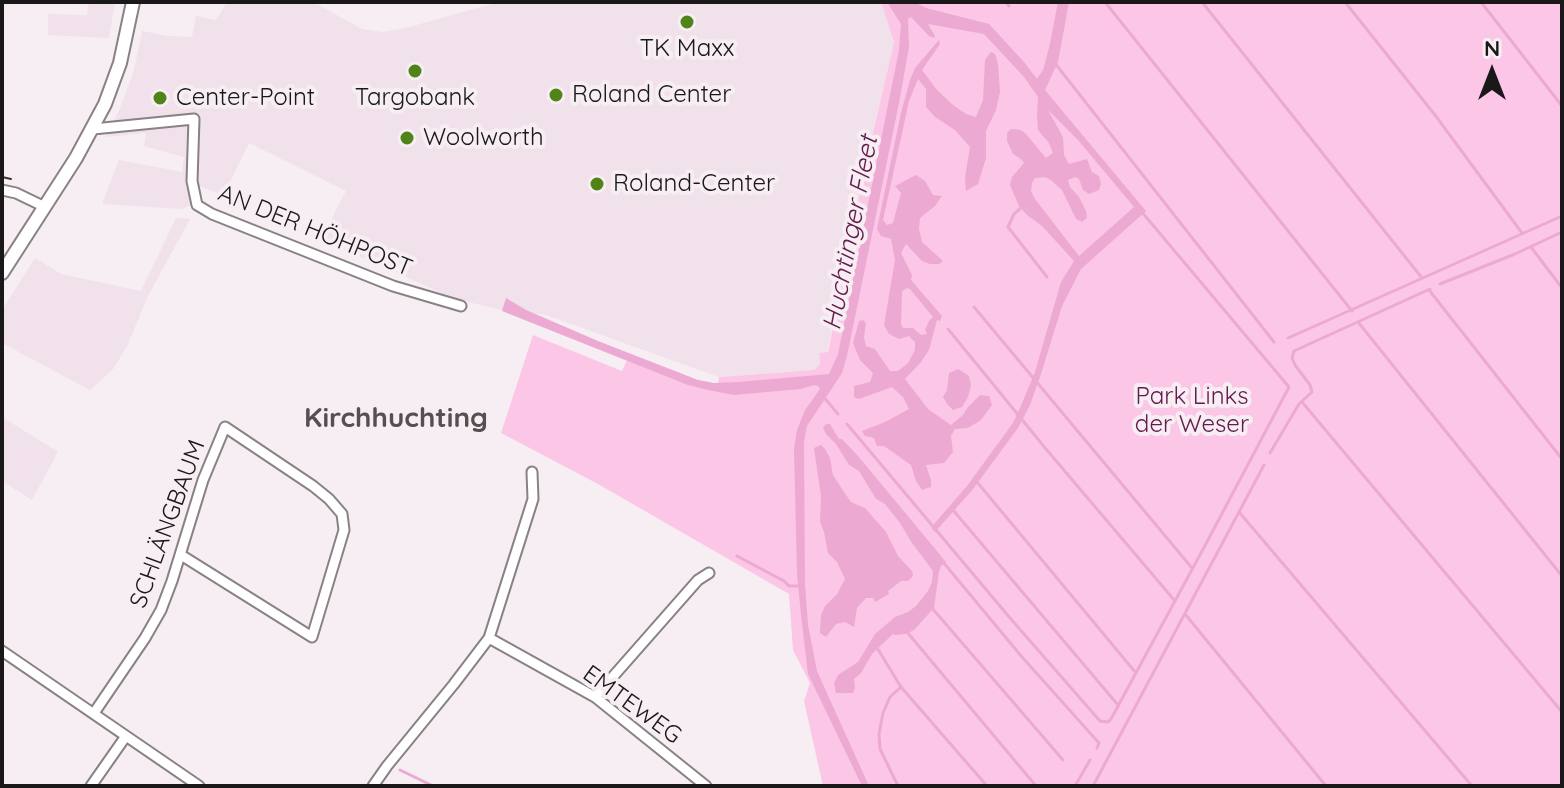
<!DOCTYPE html>
<meta charset="utf-8">
<style>
body{margin:0}
#map{position:relative;width:1564px;height:788px;overflow:hidden;background:#f6eef2;font-family:Quicksand,sans-serif}
canvas{display:block}
.frame{position:absolute;inset:0;border:4px solid #1b1819;pointer-events:none}
.north{position:absolute;left:1452px;top:32px;width:80px;height:80px;-webkit-text-stroke:6px #f6eef2;paint-order:stroke;rotate:0deg;font-size:22px;font-weight:700;line-height:32px;text-align:center;color:#1b1819}
.north::after{content:'';display:block;margin:auto;width:28px;height:36px;background:#1b1819;clip-path:polygon(50% 0,100% 100%,50% 72%,0 100%)}
</style>
<div id="map">
<canvas width="1564" height="788"></canvas>
<div class="frame"></div>
<div class="north">N</div>
</div>
<script>
const c = document.querySelector('canvas').getContext('2d');
c.lineJoin = 'round';
function fill(path, color) {
  c.fillStyle = color;
  c.fill(path, 'evenodd');
}
function toPath(rows) {
  const path = new Path2D();
  for (const r of rows) {
    path.moveTo(r[0], r[1]);
    for (let i = 2; i < r.length; i += 2) path.lineTo(r[i], r[i + 1]);
  }
  return path;
}
function strokePath(path, color, width, dash) {
  c.strokeStyle = color;
  c.lineWidth = width;
  c.lineCap = dash ? 'butt' : 'round';
  c.setLineDash(dash || []);
  c.stroke(path);
}
function drawText(font, color, halo, rows, align = 'center') {
  c.font = font + ' Quicksand,sans-serif';
  c.lineWidth = 8;
  c.setLineDash([]);
  c.textBaseline = 'middle';
  c.strokeStyle = halo;
  c.fillStyle = color;
  for (const [text, x, y, turn = 0] of rows) {
    c.save();
    c.translate(x, y);
    c.rotate((+turn || 0) * Math.PI / 180);
    c.textAlign = isNaN(turn) ? turn : align;
    if (halo) c.strokeText(text, 0, 0);
    c.fillText(text, 0, 0);
    c.restore();
  }
}
const built = toPath([
 [89,2,115,2,109,38,48,35,48,14,87,15],
 [227,2,313,2,362,29,382,32,406,28,499,2,881,2,894,42,863,177,827,352,819,354,820,364,814,370,719,377,546,315,502,310,455,299,321,239,346,191,249,143,223,196,202,187,194,189,193,204,182,209,102,204,119,160,182,172,184,157,144,146,146,133,106,137,121,106,134,70,142,31,169,36,192,37,196,16,216,20],
 [176,218,190,219,148,296,128,344,114,368,90,390,2,343,2,310,35,258,61,274,141,291],
 [2,417,58,452,32,500,2,481]
]);
const green = toPath([
 [881,2,1562,2,1562,786,823,786,804,701,810,683,793,650,789,594,598,484,501,433,533,335,622,371,627,360,688,384,717,391,719,377,814,370,820,364,819,353,828,352,863,177,894,42]
]);
const water = toPath([
 [887,2,914,2,926,8,989,24,1024,62,1037,79,1043,70,1049,48,1058,2,1069,2,1058,62,1045,90,1146,211,1081,269,1062,306,1041,374,1030,405,1018,428,973,489,935,532,932,529,934,524,967,486,1013,423,1020,408,1035,372,1061,282,1074,261,1042,226,1027,215,1019,206,1010,185,1012,177,1024,163,1021,159,1013,154,1007,141,1007,133,1011,129,1021,130,1026,134,1046,158,1053,153,1049,143,1038,130,1037,115,1038,97,1024,77,984,34,928,24,935,36,934,38,929,36,911,17,908,19,909,47,899,103,847,356,842,373,807,426,804,442,805,584,808,625,817,671,869,786,862,786,808,674,801,615,797,574,794,449,797,430,805,410,820,389,818,386,814,385,801,389,734,395,708,390,688,385,502,311,506,298,526,310,598,341,698,380,714,383,738,382,829,374,838,354,899,50,901,24],
 [1048,110,1078,140,1134,207,1079,256,1035,199,1031,191,1032,183,1035,178,1045,177,1052,181,1062,190,1076,219,1082,222,1087,218,1086,211,1079,197,1070,187,1068,180,1075,177,1079,179,1083,190,1089,194,1099,190,1101,184,1099,176,1092,172,1087,159,1069,164,1064,155,1063,137],
 [939,40,940,44,922,70,937,90,953,105,966,114,976,117,983,100,985,60,991,52,995,54,998,64,1000,92,996,110,986,131,986,158,978,184,966,191,965,177,970,147,955,130,935,117,926,107,926,89,918,79,909,101,883,220,887,225,893,223,901,193,895,186,916,175,925,181,933,195,942,196,935,206,920,218,919,229,922,242,943,261,939,264,930,264,922,261,906,244,901,253,912,275,911,280,942,316,940,321,937,320,929,350,921,362,905,379,928,409,951,425,963,415,968,407,980,395,989,396,992,405,981,420,968,428,955,429,951,436,953,452,944,463,926,465,931,480,931,487,922,490,916,481,911,465,884,446,877,446,874,438,865,436,862,431,885,422,909,409,903,397,892,387,859,399,854,397,854,386,870,382,873,373,860,360,853,343,859,321,863,320,866,323,864,338,866,346,875,349,890,371,898,371,908,363,915,350,915,342,909,336,899,339,889,334,884,325,895,260,891,239,881,236,877,229,901,113,910,80,915,68],
 [907,288,910,289,933,317,929,321,925,330,927,334,921,335,913,328,903,328,901,324,902,291],
 [958,369,969,376,971,386,968,397,962,407,953,410,947,404,943,397,947,390,949,373],
 [826,424,830,424,839,439,842,439,858,456,946,562,941,566,939,572,934,608,914,630,906,634,895,635,893,634,872,654,861,673,854,679,855,688,853,693,836,693,834,683,838,675,858,662,875,634,895,617,908,612,916,606,928,591,932,582,933,571,912,543,900,523,885,504,876,499,859,471,849,465,836,444,826,434,823,428],
 [821,445,825,449,830,458,833,475,842,489,851,502,865,508,886,532,898,556,912,571,913,576,908,581,901,581,888,591,889,594,875,602,873,598,866,598,857,608,854,627,845,622,836,624,826,637,820,633,821,615,825,606,837,594,845,579,837,562,828,553,824,532,820,522,821,496,814,448]
]);
const stream = toPath([
 [1006,2,1009,6],
 [1105,2,1352,311],
 [1202,2,1422,278],
 [1345,2,1435,115,1522,233],
 [1481,2,1562,106],
 [1054,62,1274,342],
 [1022,207,1014,214,1008,227,1047,277],
 [1531,247,1562,288],
 [1440,284,1515,254,1562,232],
 [1429,290,1562,459],
 [974,307,1192,568],
 [1358,322,1562,576],
 [948,329,1046,449,1175,601],
 [1288,338,1562,216],
 [822,395,838,414],
 [1302,402,1562,712],
 [847,424,1010,618,1100,721,1108,722,1111,719,1208,540,1289,387,1141,211],
 [1270,453,1299,404,1312,392,1310,385,1295,365,1292,358,1294,351,1430,289],
 [977,482,1136,673],
 [953,510,1118,705],
 [1239,512,1472,786],
 [737,556,784,581,789,586,800,586],
 [943,562,1022,657,1099,743,1097,748],
 [932,608,1063,760],
 [1185,614,1326,786],
 [907,632,1036,786],
 [876,646,901,687,987,786],
 [400,770,433,786],
 [898,786,880,749,879,734,883,713,890,697,901,687],
 [1075,786,1090,760],
 [1093,786,1264,465]
]);
const street = toPath([
 [93,129,194,119,192,181,197,205,212,214,393,286,461,306],
 [2,190,16,193,45,207],
 [489,638,595,697,706,786],
 [2,651,199,786],
 [595,697,698,580,709,573],
 [94,713,145,638,161,610,172,581,203,480,225,427,313,486,329,499,342,514,344,530,312,637,181,555],
 [91,786,126,736],
 [373,786,387,766,454,684,489,638,533,499,532,472]
]);
const secondary = toPath([
 [2,273,76,158,105,104,120,63,133,2]
]);
const tram = toPath([
 [2,177,11,179]
]);
const markers = [
 [687,22,8,"#518418"],
 [415,71,8,"#518418"],
 [556,95,8,"#518418"],
 [160,98,8,"#518418"],
 [407,138,8,"#518418"],
 [597,184,8,"#518418"]
];
const poiNames = [
 ["TK Maxx",687,49,"center"],
 ["Roland Center",572,95],
 ["Center-Point",176,98],
 ["Targobank",415,98,"center"],
 ["Woolworth",423,138],
 ["Roland-Center",613,184]
];
const streetNames = [
 ["AN DER HÖHPOST",315,231,22],
 ["SCHLÄNGBAUM",168,524,-70],
 ["EMTEWEG",632,705,36]
];
const parkNames = [
 ["Park Links",1192,397],
 ["der Weser",1192,425]
];
const waterNames = [
 ["Huchtinger Fleet",851,233,-79]
];
const quarterNames = [
 ["Kirchhuchting",396,419]
];
fill(built, '#f1e1ea');
fill(green, '#fcc7e6');
fill(water, '#eca9d1');
strokePath(stream, '#eca9d1', 3);
strokePath(street, '#898185', 13);
strokePath(secondary, '#898185', 16);
strokePath(street, '#fff', 9);
strokePath(secondary, '#fff', 12);
strokePath(tram, '#393537', 2);
for (const [x, y, r, color] of markers) {
  const dot = new Path2D();
  dot.arc(x, y, r, 0, 2 * Math.PI);
  c.fillStyle = color;
  c.fill(dot);
  strokePath(dot, '#f6eef2', 3);
}
drawText('24px', '#1b1819', '#f6eef2', poiNames, 'left');
drawText('24px', '#1b1819', '#f6eef2', streetNames);
drawText('24px', '#65194e', '#f6eef2', parkNames);
drawText('italic 26px', '#651a4e', '#f6eef2', waterNames);
drawText('bold 28px', '#554f52', '#f6eef2', quarterNames);
</script>
